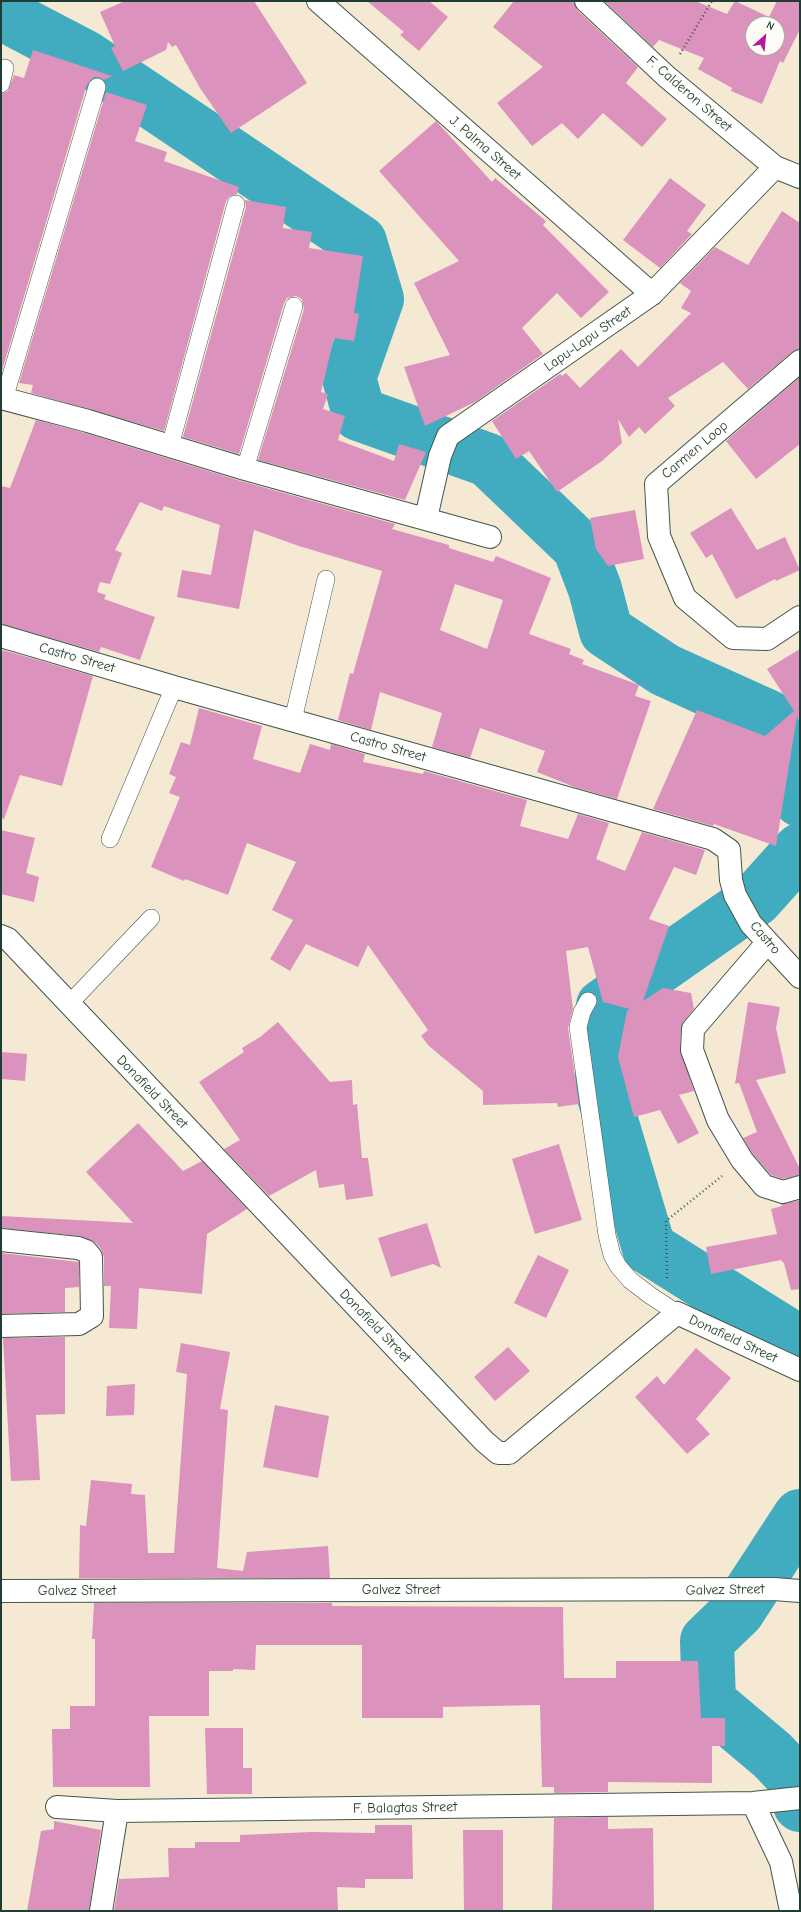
<!DOCTYPE html>
<style>
body{margin:0}
#map{position:relative;width:801px;height:1912px;overflow:hidden;background:#f6e9d4;font-family:"Comic Neue",sans-serif}
canvas{display:block}
.frame{position:absolute;inset:0;border:2px solid #1f3d34;pointer-events:none}
.north{position:absolute;left:745px;top:16px;width:40px;height:40px;box-sizing:border-box;background:#fdfcf7;border:1px solid #a4b0a9;border-radius:50%;rotate:27deg;font-size:11px;font-weight:700;line-height:16px;text-align:center;color:#1f3d34}
.north::after{content:'';display:block;margin:auto;width:14px;height:18px;background:#b5179e;clip-path:polygon(50% 0,100% 100%,50% 72%,0 100%)}
</style>
<div id="map">
<canvas width="801" height="1912"></canvas>
<div class="frame"></div>
<div class="north">N</div>
</div>
<script>
const c = document.querySelector('canvas').getContext('2d');
c.lineJoin = 'round';
function toPath(rows) {
  const path = new Path2D();
  for (const r of rows) {
    path.moveTo(r[0], r[1]);
    for (let i = 2; i < r.length; i += 2) path.lineTo(r[i], r[i + 1]);
  }
  return path;
}
function strokePath(path, color, width, dash) {
  c.strokeStyle = color;
  c.lineWidth = width;
  c.lineCap = dash ? 'butt' : 'round';
  c.setLineDash(dash || []);
  c.stroke(path);
}
function fill(path, color) {
  c.fillStyle = color;
  c.fill(path, 'evenodd');
}
function drawText(font, color, halo, rows, align = 'center') {
  c.font = font + ' "Comic Neue",sans-serif';
  c.lineWidth = 3;
  c.setLineDash([]);
  c.textBaseline = 'middle';
  c.strokeStyle = halo;
  c.fillStyle = color;
  for (const [text, x, y, turn = 0] of rows) {
    c.save();
    c.translate(x, y);
    c.rotate((+turn || 0) * Math.PI / 180);
    c.textAlign = isNaN(turn) ? turn : align;
    if (halo) c.strokeText(text, 0, 0);
    c.fillText(text, 0, 0);
    c.restore();
  }
}
const river = toPath([
 [1,13,85,57,360,242,377,299,349,378,359,414,488,460,579,547,595,589,606,631,665,670,769,717,800,800],
 [800,850,756,899,603,1006,602,1090,649,1248,800,1343],
 [800,1516,738,1611,707,1641,709,1702,772,1755,792,1776,800,1805]
]);
const building = toPath([
 [125,1,254,1,307,83,231,133,200,88,176,45,172,47,168,42,166,50,123,71,111,48,115,46,100,12],
 [367,1,429,1,448,17,419,51,400,35,404,32],
 [514,1,574,1,577,10,638,67,626,83,667,119,642,147,603,113,578,139,562,123,532,146,497,103,543,67,493,27],
 [604,1,695,1,727,14,735,1,769,17,777,1,800,1,800,29,783,63,780,61,762,104,731,91,732,88,698,69,704,58,659,40,653,47],
 [753,24,777,24,777,48,753,48],
 [33,50,112,76,104,80,99,77,94,77,87,84,1,374,1,94,8,91,14,75,24,78],
 [106,92,147,105,135,141,167,152,164,161,239,187,237,194,229,197,226,201,164,431,31,393,33,385,19,383],
 [436,121,492,182,495,178,546,221,543,225,609,292,581,318,557,293,522,328,543,354,475,402,425,426,404,367,450,355,414,283,459,261,379,171],
 [670,178,706,205,687,231,692,234,660,268,623,240],
 [245,200,286,207,283,228,312,232,309,248,363,256,354,313,359,314,354,341,334,338,321,392,328,394,323,409,345,416,338,440,394,461,399,444,426,452,405,500,258,460,304,309,302,299,296,296,287,298,284,303,239,454,183,437,246,207],
 [782,211,800,223,800,349,792,352,748,389,723,362,668,398,675,406,645,434,639,427,629,437,618,419,622,443,602,461,557,492,529,451,516,459,492,421,560,374,562,376,566,373,580,388,621,349,638,367,691,313,681,308,691,291,680,283,715,247,748,265],
 [800,377,800,444,756,479,726,441],
 [36,420,85,433,241,481,395,524,392,529,449,545,449,548,493,562,496,556,551,578,529,634,571,649,569,654,584,660,582,664,639,685,635,696,651,701,617,799,577,788,537,772,545,751,480,728,470,758,432,747,442,713,380,692,371,730,338,720,350,673,353,674,382,571,299,546,254,530,239,609,177,597,182,570,211,575,220,525,164,506,162,511,140,502,115,550,122,553,110,584,100,582,97,592,106,595,104,599,155,617,140,660,101,647,99,652,1,624,1,486,10,488],
 [455,584,503,600,487,649,440,630],
 [731,508,757,550,785,537,800,570,776,581,775,579,736,599,712,554,706,558,690,533],
 [635,510,644,559,608,566,596,549,590,518],
 [800,649,800,721,797,716,776,846,714,824,713,826,653,809,697,710,765,736,794,711,767,669],
 [3,650,93,676,62,786,20,775,4,819,1,818,1,654],
 [199,708,262,726,253,759,300,773,310,744,330,750,331,744,365,754,363,762,423,774,424,771,527,800,520,826,568,839,578,814,609,823,596,859,625,871,642,832,705,850,696,875,674,867,649,919,669,926,643,1001,663,988,691,993,694,1009,684,1021,681,1028,680,1049,694,1091,679,1095,699,1133,678,1144,660,1110,634,1117,618,1057,627,1011,630,1009,603,1002,588,947,566,951,573,1009,568,1028,579,1104,558,1107,557,1103,483,1105,483,1091,429,1046,421,1036,428,1030,368,945,358,967,306,944,290,971,270,959,293,920,272,910,296,862,247,843,228,895,185,879,184,881,151,867,180,797,169,793,176,777,169,774,181,742,190,745],
 [1,830,35,838,26,873,39,877,34,902,1,894],
 [748,1002,780,1007,776,1028,786,1073,756,1080,800,1169,800,1175,783,1179,771,1175,752,1153,743,1138,757,1132,739,1083,735,1084],
 [278,1022,330,1082,352,1080,353,1105,357,1104,362,1158,368,1158,373,1196,346,1200,344,1184,319,1188,316,1170,269,1196,224,1149,240,1140,199,1082,244,1052,242,1048,260,1037],
 [1,1052,27,1054,25,1081,1,1079],
 [138,1123,183,1171,202,1161,247,1209,207,1234,202,1294,139,1288,137,1329,109,1328,111,1286,104,1286,104,1257,101,1249,96,1243,79,1236,1,1228,1,1216,133,1223,86,1172],
 [559,1144,582,1220,535,1234,512,1159],
 [800,1200,800,1289,791,1290,784,1263,781,1260,711,1274,706,1247,777,1234,771,1209,782,1206,781,1204],
 [427,1223,441,1268,433,1264,391,1277,378,1238],
 [1,1253,79,1262,79,1287,65,1288,65,1312,1,1314],
 [538,1255,569,1270,546,1318,514,1303],
 [65,1337,65,1414,36,1415,40,1480,11,1481,3,1338],
 [181,1343,230,1352,220,1409,228,1410,217,1568,243,1571,247,1552,328,1546,330,1578,79,1578,80,1525,86,1526,91,1480,132,1484,131,1494,145,1495,148,1553,174,1553,187,1374,176,1372],
 [508,1347,530,1371,495,1401,474,1377],
 [696,1348,731,1378,696,1419,710,1434,687,1454,635,1397,657,1376,664,1385],
 [135,1384,134,1415,106,1416,107,1386],
 [275,1405,329,1416,318,1478,263,1467],
 [94,1603,332,1603,332,1606,563,1607,564,1678,616,1678,616,1661,698,1661,701,1718,725,1718,725,1746,712,1746,712,1783,608,1782,608,1792,554,1793,554,1787,542,1787,540,1705,443,1707,443,1718,362,1718,362,1645,256,1645,255,1670,233,1669,233,1671,209,1671,209,1716,149,1716,150,1787,53,1787,52,1729,70,1729,70,1706,95,1706,95,1639,92,1639],
 [205,1728,243,1728,243,1768,252,1768,252,1794,207,1794],
 [608,1817,608,1829,653,1828,654,1911,552,1911,554,1818],
 [54,1821,101,1830,89,1911,27,1911,41,1831,54,1829],
 [375,1825,412,1825,413,1879,365,1879,365,1888,337,1887,338,1911,114,1911,119,1879,169,1877,168,1848,195,1848,195,1842,240,1842,240,1835,311,1832,375,1833],
 [463,1830,503,1830,503,1911,464,1911]
]);
const path = toPath([
 [680,54,712,1],
 [667,1278,666,1221,722,1176]
]);
const lane = toPath([
 [1,84,5,68],
 [4,399,97,87],
 [170,446,236,204],
 [245,469,294,306],
 [293,720,326,579],
 [110,839,174,687],
 [588,1001,582,1012,578,1027,607,1235,612,1255,618,1266,630,1280,651,1296,677,1313],
 [69,1004,151,918]
]);
const street = toPath([
 [318,1,652,294],
 [586,1,667,77,775,167,800,177],
 [800,361,656,484,659,536,685,598,733,638,767,639,800,617],
 [1,398,88,421,245,469,490,537],
 [426,518,440,456,448,436,652,294,775,167],
 [1,636,174,687,713,839,729,850,731,880,735,895,751,924,800,977],
 [1,936,8,939,484,1441,498,1453,509,1453,677,1313,800,1370],
 [767,943,693,1029,692,1050,718,1120,742,1160,764,1186,783,1192,800,1187],
 [1,1240,78,1248,86,1251,91,1257,92,1316,79,1324,1,1326],
 [1,1591,774,1589,800,1591],
 [753,1803,781,1862,791,1911],
 [57,1807,117,1811,753,1803,800,1798],
 [101,1911,117,1811]
]);
const streetNames = [
 ["F. Calderon Street",689,94,41],
 ["J. Palma Street",485,148,41],
 ["Lapu-Lapu Street",588,339,-35],
 ["Carmen Loop",695,450,-40],
 ["Castro Street",77,658,16],
 ["Castro Street",388,747,16],
 ["Castro",765,938,49],
 ["Donafield Street",152,1092,46],
 ["Donafield Street",375,1326,46],
 ["Donafield Street",733,1339,25],
 ["Galvez Street",401,1590],
 ["Galvez Street",725,1590,-1],
 ["Galvez Street",77,1591],
 ["F. Balagtas Street",405,1808,-1]
];
strokePath(river, '#41acc0', 54);
fill(building, '#db92bc');
strokePath(lane, '#3f574c', 18);
strokePath(street, '#3f574c', 24);
strokePath(path, '#3f574c', 2.5, [1, 3]);
strokePath(lane, '#fff', 17);
strokePath(street, '#fff', 22);
drawText('14px', '#1f3d34', '#fdfcf7', streetNames);
</script>
